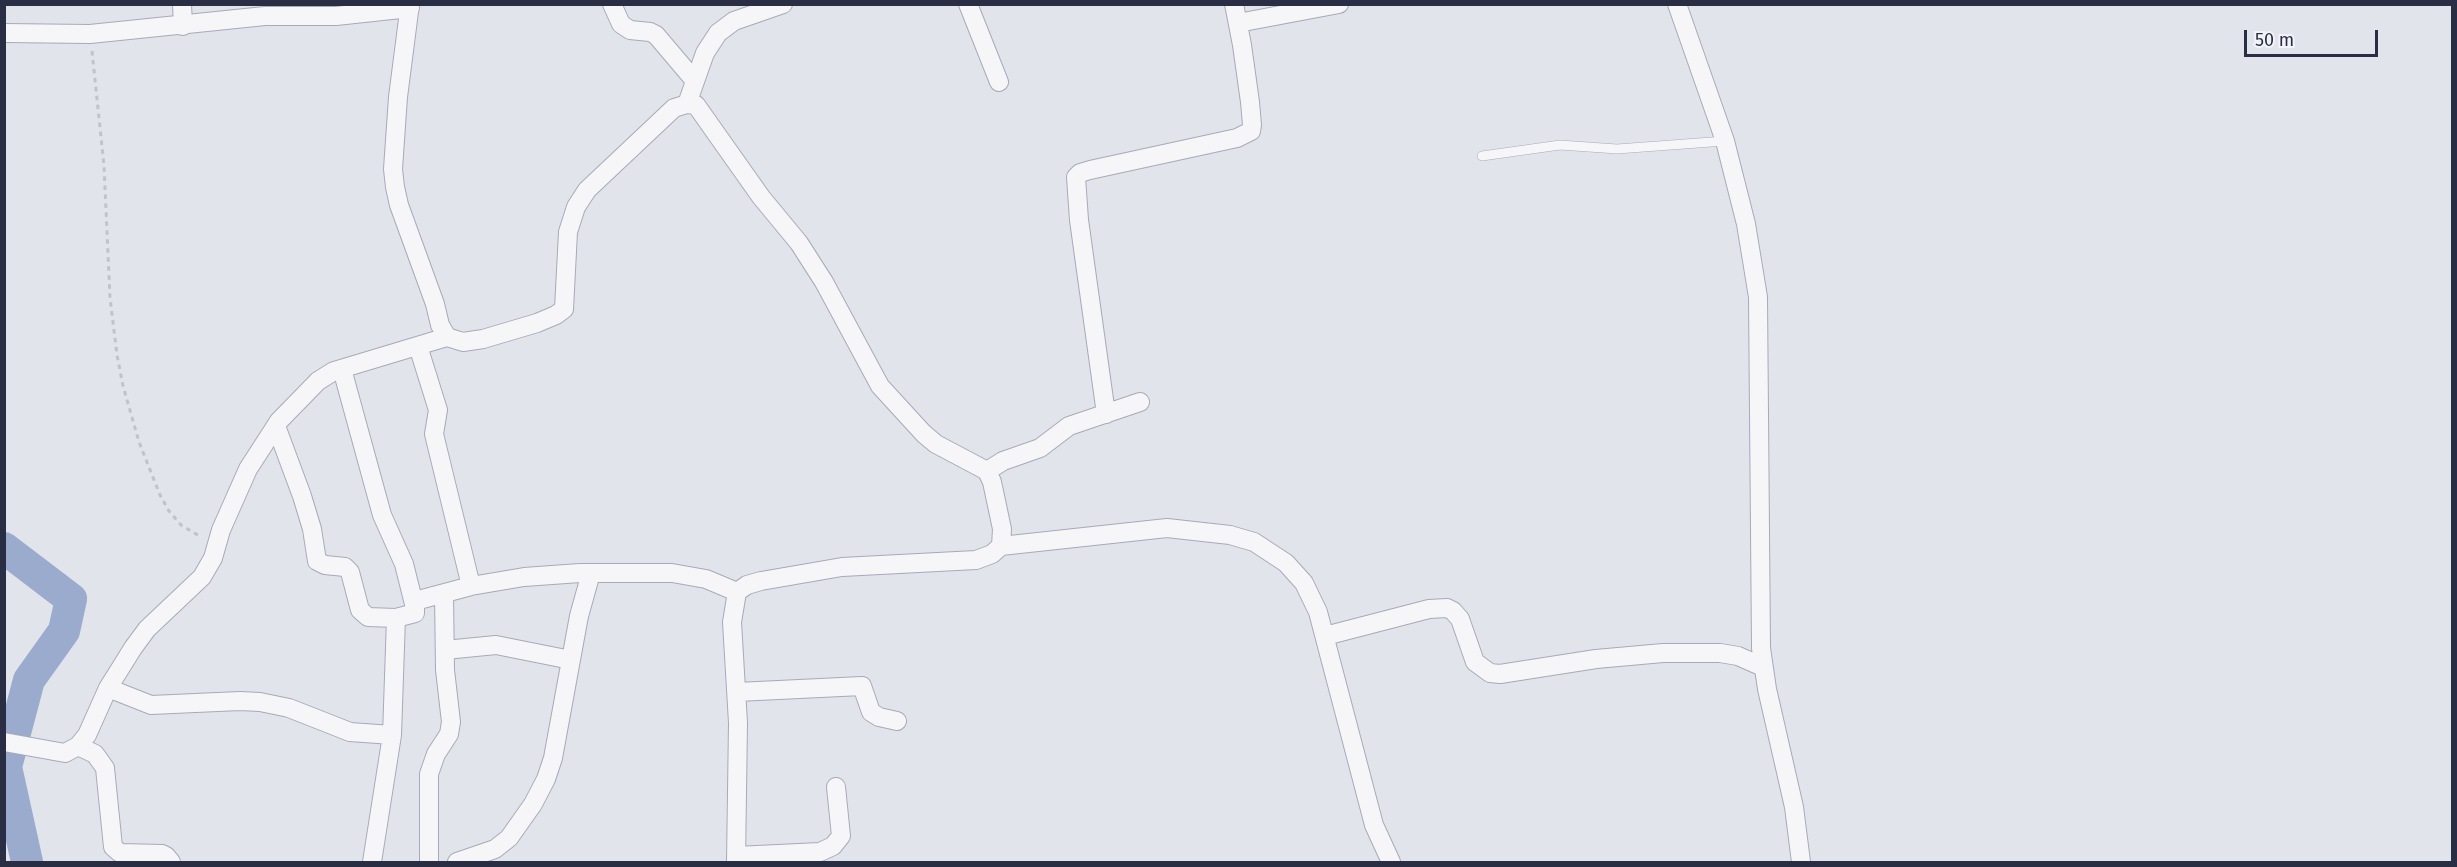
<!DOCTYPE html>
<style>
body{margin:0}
#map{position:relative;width:2457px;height:867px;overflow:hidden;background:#e2e4ec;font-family:"Fira Sans",sans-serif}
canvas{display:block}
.frame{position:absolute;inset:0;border:6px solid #292e45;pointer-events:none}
.scale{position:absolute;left:2244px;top:30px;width:134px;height:27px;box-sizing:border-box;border:3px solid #292e45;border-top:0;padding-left:8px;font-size:18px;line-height:21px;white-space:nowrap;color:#292e45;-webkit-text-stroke:4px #f2f4f9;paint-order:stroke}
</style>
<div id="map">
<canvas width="2457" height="867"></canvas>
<div class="frame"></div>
<div class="scale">50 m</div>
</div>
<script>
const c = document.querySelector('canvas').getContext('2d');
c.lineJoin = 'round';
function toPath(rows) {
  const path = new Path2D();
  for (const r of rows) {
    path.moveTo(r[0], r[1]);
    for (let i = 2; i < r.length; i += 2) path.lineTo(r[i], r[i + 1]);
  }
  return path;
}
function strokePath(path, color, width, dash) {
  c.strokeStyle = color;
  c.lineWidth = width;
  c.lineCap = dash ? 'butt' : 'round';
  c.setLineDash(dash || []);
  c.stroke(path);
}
const river = toPath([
 [4,548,71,599,64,631,29,680,6,767,27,862]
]);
const path = toPath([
 [92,51,104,166,110,298,117,355,123,386,139,442,160,495,169,511,181,525,201,537]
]);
const lane = toPath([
 [1482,156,1560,145,1617,149,1725,141]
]);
const street = toPath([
 [182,4,183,26],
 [410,4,398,97,393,169,395,187,399,205,435,304,440,325,447,337,463,342,483,339,537,323,556,315,564,309,568,232,576,207,587,190,674,108,687,104,696,105,761,197,799,243,824,282,880,386,924,434,936,444,987,471,992,482,1002,529,1001,546,992,554,976,560,842,567,761,581,747,585,737,592,732,622,738,723,736,862],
 [612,4,621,24,630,30,650,32,656,35,695,81],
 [968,4,999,82],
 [1677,4,1725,141,1746,224,1758,297,1761,648,1767,689,1794,807,1801,862],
 [1238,23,1339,4],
 [4,33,90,34,265,16,336,16,410,8],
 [687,104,705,53,718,33,734,21,783,4],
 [418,346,438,410,434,434,471,586],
 [342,369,382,515,404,564,415,608,415,613,396,618,392,735,372,862],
 [1106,414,1079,220,1076,177,1080,173,1090,170,1237,138,1251,131,1252,125,1250,102,1242,45,1234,4],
 [276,426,302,496,312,529,317,561,325,565,345,567,350,572,360,610,368,617,396,618],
 [987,471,1003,461,1040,448,1069,426,1140,402],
 [1001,546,1167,528,1230,535,1254,542,1286,563,1304,583,1318,612,1374,825,1391,862],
 [415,601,471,586,524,577,580,573,672,573,706,579,737,592],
 [1325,636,1429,609,1447,608,1453,611,1460,619,1475,662,1490,673,1500,674,1596,659,1663,653,1720,653,1738,656,1763,667],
 [445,650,496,645,571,660],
 [108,688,151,705,240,701,260,702,289,708,350,732,392,735],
 [737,692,862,686,871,712,879,717,897,721],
 [4,742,65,753,78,746,87,735,108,688,133,648,147,629,202,577,213,558,221,530,248,469,279,421,318,381,334,371,447,337],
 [78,746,95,754,105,768,113,847,120,853,162,854,166,856,171,862],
 [736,856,820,852,833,846,841,836,836,787],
 [429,862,429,774,436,754,449,734,451,722,445,670,444,594],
 [457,862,495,849,509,838,533,804,546,779,553,758,579,616,591,573]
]);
strokePath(river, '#9babce', 32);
strokePath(lane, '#a7aab7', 10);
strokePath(street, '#a7aab7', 20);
strokePath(path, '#c1c2ca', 3, [4.5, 4.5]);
strokePath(lane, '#f6f6f9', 9);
strokePath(street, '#f6f6f9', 18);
</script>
